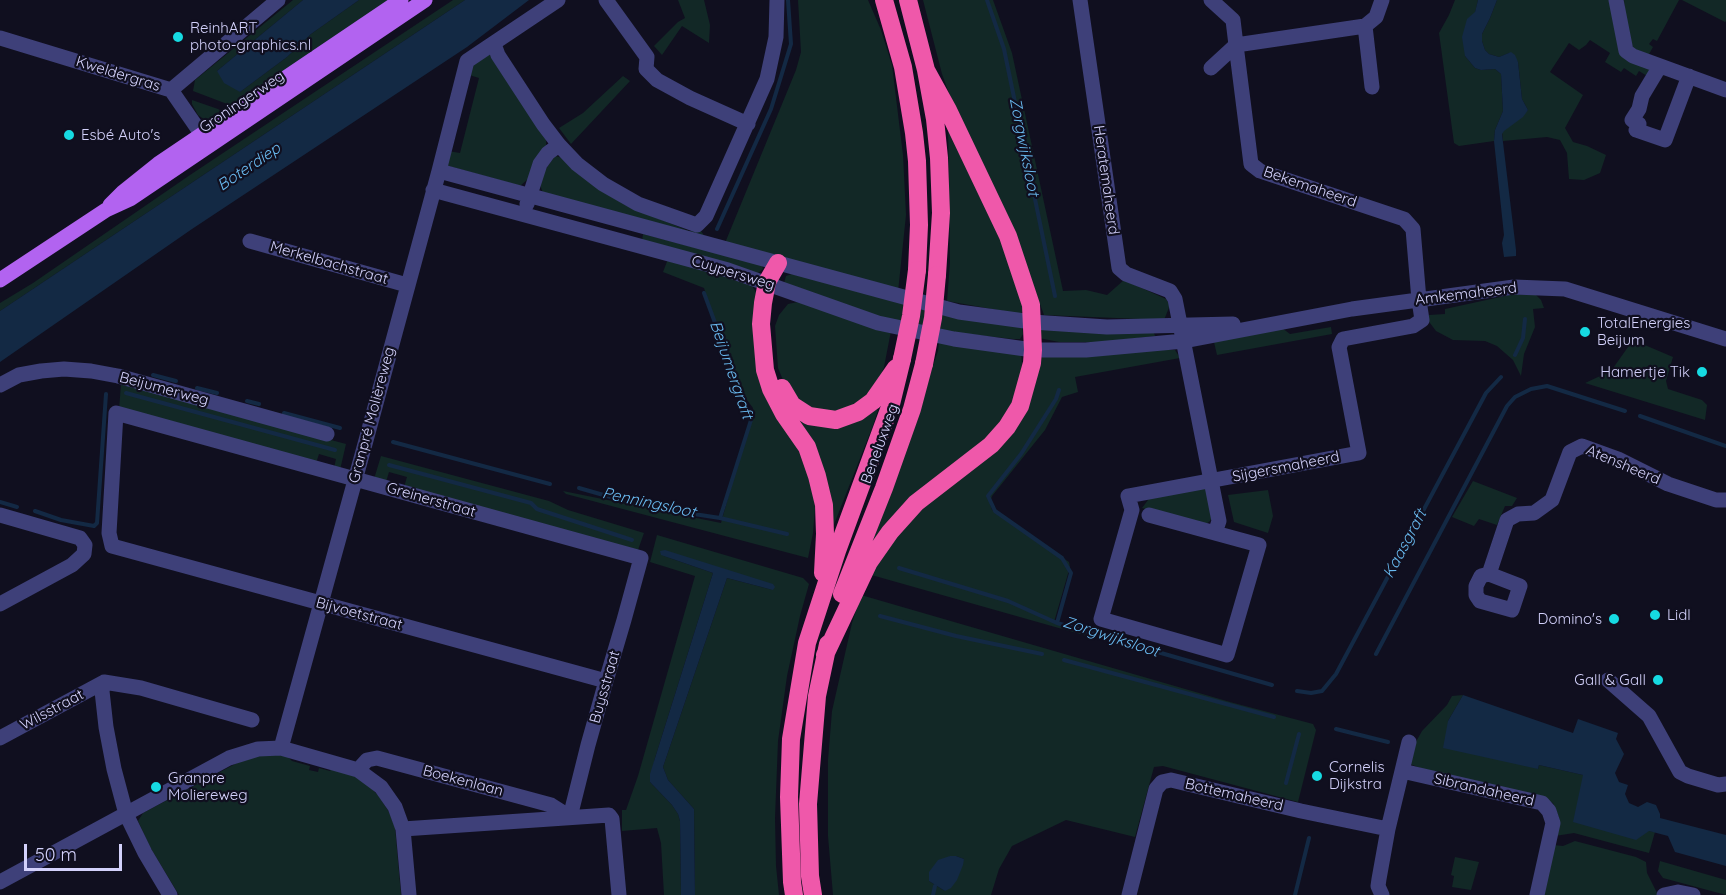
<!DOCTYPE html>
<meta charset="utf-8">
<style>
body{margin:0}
#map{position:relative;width:1726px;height:895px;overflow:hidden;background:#100f1f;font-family:Quicksand,sans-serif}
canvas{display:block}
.scale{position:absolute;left:24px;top:844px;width:98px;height:27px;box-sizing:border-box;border:3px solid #d3d1fb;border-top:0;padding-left:8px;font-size:18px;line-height:21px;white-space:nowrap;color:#d3d1fb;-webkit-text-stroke:4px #100f1f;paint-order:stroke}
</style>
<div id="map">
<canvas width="1726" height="895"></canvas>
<div class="scale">50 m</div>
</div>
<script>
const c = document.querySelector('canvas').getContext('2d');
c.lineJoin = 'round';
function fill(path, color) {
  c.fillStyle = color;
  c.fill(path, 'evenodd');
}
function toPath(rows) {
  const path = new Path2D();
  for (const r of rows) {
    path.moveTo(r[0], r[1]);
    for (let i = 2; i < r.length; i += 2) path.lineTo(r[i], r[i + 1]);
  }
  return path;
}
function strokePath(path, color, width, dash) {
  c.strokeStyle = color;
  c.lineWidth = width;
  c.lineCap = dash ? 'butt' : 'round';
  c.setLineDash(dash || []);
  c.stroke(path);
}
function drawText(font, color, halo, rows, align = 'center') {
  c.font = font + ' Quicksand,sans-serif';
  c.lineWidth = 4.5;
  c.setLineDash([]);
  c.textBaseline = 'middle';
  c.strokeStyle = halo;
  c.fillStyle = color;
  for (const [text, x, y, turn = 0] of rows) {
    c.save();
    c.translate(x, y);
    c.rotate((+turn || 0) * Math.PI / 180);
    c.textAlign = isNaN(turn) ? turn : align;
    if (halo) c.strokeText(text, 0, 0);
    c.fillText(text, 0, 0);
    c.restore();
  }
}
const green = toPath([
 [293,0,303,0,217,71,240,92,287,57,311,34,359,0,391,0,235,107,193,91,195,80],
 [453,0,465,0,0,311,0,303,33,283,190,175],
 [678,0,704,0,710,25,709,43,682,26,662,55,654,46,678,22,685,18],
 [798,0,868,0,881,30,892,65,903,155,906,215,898,292,725,243,796,70,801,52],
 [923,0,993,0,1012,53,1063,291,1086,290,1107,295,1124,280,1166,299,1170,305,1164,320,1044,315,1012,227,963,132,942,74],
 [1455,0,1478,0,1465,56,1475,68,1481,70,1495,69,1501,74,1503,111,1495,130,1494,141,1459,146,1454,143,1439,33,1449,15],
 [1497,0,1611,0,1617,30,1650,69,1647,76,1639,71,1636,76,1624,68,1621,72,1605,62,1610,53,1590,40,1586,45,1579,50,1569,43,1550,72,1583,95,1565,128,1573,142,1587,146,1606,155,1600,173,1584,180,1569,179,1567,153,1560,140,1547,137,1503,141,1502,132,1528,110,1522,99,1518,62,1509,53,1499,57,1489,54,1485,50,1482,41,1482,34,1490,18],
 [1624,0,1679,0,1657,41,1653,39,1649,44,1653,47,1648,56,1634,51,1626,26],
 [1682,0,1726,0,1726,21,1725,22],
 [488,52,546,138,546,146,528,179,520,186,445,165,448,151,460,153,479,78,466,74,469,62],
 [623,76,630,81,571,144,559,128,583,113],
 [192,100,218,109,223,112,211,121,205,120,198,115,192,104],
 [948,121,997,222,1024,311,1020,314,947,301,950,263],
 [555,156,564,158,623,204,689,231,701,231,705,237,543,193,540,185,540,177],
 [643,234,762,265,763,269,757,274,642,241],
 [668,259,749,281,759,297,756,335,793,437,812,481,815,508,813,533,808,558,566,494,563,491,721,523,753,408,747,400,729,366,704,288,663,272],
 [792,274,1022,326,1023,334,1020,339,1013,339,958,333,887,319,784,283,786,276],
 [1514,294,1536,295,1541,300,1544,308,1533,309,1535,327,1524,354,1521,376,1513,360,1497,346,1485,341,1453,340,1436,331,1427,319,1429,315,1445,314,1445,309],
 [803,301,891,331,884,367,878,382,861,404,821,415,788,392,778,368,775,326,779,315,788,304],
 [1331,327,1332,334,1217,355,1214,342,1282,328,1290,334],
 [1041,328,1154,333,1155,336,1104,342,1059,342,1039,338],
 [1633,340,1673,357,1666,381,1668,389,1702,400,1707,405,1705,420,1585,383,1611,371],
 [939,341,1021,353,1022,363,1020,380,1014,403,996,433,903,504,870,546,938,351],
 [1158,350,1175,350,1180,358,1075,377,1078,392,1062,397,1045,430,992,496,990,503,992,510,1069,562,1070,567,1054,622,1094,638,868,574,911,517,998,443,1038,359,1045,356],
 [121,384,346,444,340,470,334,468,336,459,319,454,316,463,119,410],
 [875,408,878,410,872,428,833,527,811,440,795,412,817,425],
 [381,456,549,501,568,510,644,533,638,550,404,487,407,477,389,472,386,482,374,479],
 [1473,481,1517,498,1512,506,1505,506,1497,525,1479,519,1474,526,1452,517],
 [1208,488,1214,514,1210,521,1205,525,1142,508,1151,496],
 [1268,490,1273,516,1268,533,1234,522,1228,495],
 [657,535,803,578,809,584,800,616,787,676,778,741,775,818,776,866,779,895,695,895,694,809,668,780,663,767,727,578,773,590,661,555,713,573,655,758,650,782,672,805,678,814,680,821,681,895,664,895,661,843,657,828,622,831,622,810,626,810,638,776,695,576,650,562],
 [861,595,1230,702,1313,724,1316,730,1298,802,1163,766,1154,767,1135,837,1066,820,1012,846,999,869,991,895,833,895,828,836,828,760,832,711,852,623],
 [950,856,956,856,964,859,945,891,929,881],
 [1463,695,1448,721,1538,769,1539,765,1583,775,1649,831,1655,832,1649,853,1574,833,1555,836,1559,818,1553,803,1533,795,1423,769,1410,764,1413,747,1422,731,1447,705,1452,696],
 [271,754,287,756,292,761,310,766,309,770,318,772,319,768,330,771,331,768,353,775,368,785,378,795,389,812,395,827,401,895,179,895,150,847,138,821,143,813,235,764,253,756],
 [1575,841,1636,857,1646,862,1647,873,1658,895,1542,895,1553,845,1563,846],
 [1455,857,1479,862,1471,890,1452,887,1454,876,1451,875],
 [1660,861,1726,880,1726,895,1663,878,1658,871]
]);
const water = toPath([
 [303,0,359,0,311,34,287,57,240,92,224,83,217,71],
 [465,0,529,0,467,47,192,229,0,362,0,311],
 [1478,0,1497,0,1490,18,1482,34,1482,41,1485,50,1489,54,1499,57,1511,52,1515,55,1518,62,1522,99,1528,110,1523,117,1504,131,1502,134,1516,250,1516,256,1504,257,1502,243,1504,235,1494,141,1495,130,1503,111,1501,74,1495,69,1481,70,1475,68,1465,56,1462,37,1467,19,1475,12],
 [665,550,773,584,775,587,773,590,727,578,663,767,668,780,694,809,695,895,681,895,680,821,678,814,672,805,650,782,650,774,713,573,661,555,660,551],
 [1463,695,1573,733,1578,719,1618,733,1616,739,1624,754,1615,773,1619,782,1628,785,1625,794,1629,803,1638,807,1647,802,1656,805,1660,814,1660,818,1726,835,1726,866,1675,852,1668,836,1649,831,1636,840,1573,822,1583,775,1539,765,1538,769,1443,748,1448,721],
 [950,856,956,856,964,859,963,865,957,880,951,888,945,891,929,881,929,872,938,860]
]);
const stream = toPath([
 [987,0,1004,49,1055,296],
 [717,229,771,109,791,44,788,0],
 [704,293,751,420,720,518],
 [1515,355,1523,338,1525,319],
 [153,375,176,381],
 [197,388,217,393],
 [126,393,335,450],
 [247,401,259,404],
 [284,413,340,428],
 [1640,416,1726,446],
 [393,442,550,484],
 [389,465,531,503,537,509,632,540],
 [579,488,621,500,668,510,720,518,787,534],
 [0,502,17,507],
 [35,511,61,520,94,526,97,523,106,394],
 [899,568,1008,601,1057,623,1272,685],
 [880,616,956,636,1042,654],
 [1057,623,1071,573,1062,558,995,511,988,496,1021,454,1056,399,1059,390],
 [1376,654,1507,406,1515,397,1531,389,1547,386,1625,411],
 [1064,660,1274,717],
 [1297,691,1311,693,1322,691,1336,674,1486,393,1501,377],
 [1336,729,1388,742],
 [1286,783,1299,734],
 [933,895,935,886],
 [1295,895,1309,838]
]);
const minor = toPath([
 [606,0,647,57,646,69,657,80,690,98,748,124],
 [1080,0,1119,268,1126,274,1170,291,1175,299,1219,521,1215,533],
 [1211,0,1233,20,1236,45,1365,26,1372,87],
 [1616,0,1626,51,1633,56,1726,90],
 [1365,26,1376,17,1382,0],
 [0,38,171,90,209,145],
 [494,44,498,55,543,124,559,145,577,164,603,184,638,204,697,225,706,216,767,79,776,37,777,0],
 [1660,66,1642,96,1639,109,1632,120,1639,124,1636,130,1665,140,1689,76],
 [171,90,278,0],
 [439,171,959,312,1032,322,1107,327,1233,324],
 [433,190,728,270,878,323,954,339,1033,350,1086,350,1184,341,1352,309,1514,287,1565,289,1726,339],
 [527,204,540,164,548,153,559,145],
 [250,241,407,285],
 [0,385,19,375,41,371,64,369,91,371,118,376,327,434],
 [0,515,80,538,85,545,84,554,72,565,0,604],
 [1149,515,1259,545,1227,655,1101,619,1132,510,1128,496,1359,453,1339,347,1343,339,1413,326,1422,320,1419,300,1413,229,1404,219,1260,171,1251,164,1236,45,1211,68],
 [1489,574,1481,576,1476,586,1476,595,1480,601,1512,610,1520,586,1489,574,1507,520,1518,514,1534,513,1552,500,1570,452,1582,446,1618,459,1668,484,1716,500,1726,500],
 [1608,680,1649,716,1680,772,1688,776,1718,785,1726,784],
 [104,682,102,691,106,727,114,769,126,814,145,853,170,895],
 [104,682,141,688,252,720],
 [0,738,104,682],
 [281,748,365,444,439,171,467,61,558,0],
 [358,770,367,760,377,758,551,805,570,817,588,745,606,681,624,620,641,558,116,413,109,533,112,546,606,681],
 [1402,771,1542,803,1549,811,1553,823,1537,895],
 [403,829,609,815,612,819,619,895],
 [0,882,229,758,258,749,281,748,358,770,381,787,395,807,403,829,409,895],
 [1129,895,1156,789,1162,782,1171,780,1301,811,1388,829],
 [1382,895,1378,886,1379,879,1388,829,1409,742],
 [1664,895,1678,892,1693,895]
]);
const major = toPath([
 [110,205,123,192,158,164,401,0],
 [0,280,106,210,130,199,425,0]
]);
const highway = toPath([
 [884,0,903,67,914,133,917,161,919,225,917,270],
 [908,0,926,70,935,119,939,158,941,213,937,275],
 [778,263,767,282,763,303,761,324,765,370,771,389,784,414,807,447,817,476,824,505,825,534,823,573],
 [782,388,792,405,809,416,836,420,858,412,873,401,896,368],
 [842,594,884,488,912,409,924,364],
 [825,655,869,562,890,532,916,503,991,445,1007,427,1020,406,1032,363,1033,350,1031,305,1008,236,948,110,926,70],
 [794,895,792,882,789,797,791,739,807,643,837,551,891,404,902,359],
 [813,895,810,876,808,804,817,696,828,644]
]);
const highwayBridge = toPath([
 [902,359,911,316,917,270],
 [924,364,933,318,937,275]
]);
const markers = [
 [178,37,6,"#16dae2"],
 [69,135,6,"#16dae2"],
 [1585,332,6,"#16dae2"],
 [1702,372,6,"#16dae2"],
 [1655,615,6,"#16dae2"],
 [1614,619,6,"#16dae2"],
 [1658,680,6,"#16dae2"],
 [1317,776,6,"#16dae2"],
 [156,787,6,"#16dae2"]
];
const poiNames = [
 ["ReinhART",190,28],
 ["photo-graphics.nl",190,45],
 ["Esbé Auto's",81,135],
 ["TotalEnergies",1597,323],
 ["Beijum",1597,340],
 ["Hamertje Tik",1690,372,"right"],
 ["Lidl",1667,615],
 ["Domino's",1602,619,"right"],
 ["Gall & Gall",1646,680,"right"],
 ["Cornelis",1329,767],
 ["Dijkstra",1329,784],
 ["Granpre",168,778],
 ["Moliereweg",168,795]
];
const streetNames = [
 ["Kweldergras",118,74,17],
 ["Groningerweg",242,102,-34],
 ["Heratemaheerd",1106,180,82],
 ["Bekemaheerd",1310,187,19],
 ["Merkelbachstraat",329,263,16],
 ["Cuypersweg",733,273,17],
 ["Amkemaheerd",1466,294,-7],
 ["Beijumerweg",164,389,15],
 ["Granpré Molièreweg",372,415,-75],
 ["Beneluxweg",880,444,-70],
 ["Atensheerd",1623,465,23],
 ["Sijgersmaheerd",1286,467,-11],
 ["Greinerstraat",431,500,16],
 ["Bijvoetstraat",359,614,15],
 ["Buysstraat",605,687,-74],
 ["Wilsstraat",52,710,-28],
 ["Boekenlaan",463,781,15],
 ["Sibrandaheerd",1484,790,13],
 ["Bottemaheerd",1234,795,13]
];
const waterNames = [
 ["Zorgwijksloot",1024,147,79],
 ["Boterdiep",249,167,-34],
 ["Beijumergraft",731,370,71],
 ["Penningsloot",649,503,12],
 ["Kaasgraft",1405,544,-62],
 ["Zorgwijksloot",1111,637,18]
];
fill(green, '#122826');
fill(water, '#132944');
strokePath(stream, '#132944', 4);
strokePath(minor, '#3e4079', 15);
strokePath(major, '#b263f0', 15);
strokePath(highway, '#ef58aa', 18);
strokePath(highwayBridge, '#ef58aa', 18);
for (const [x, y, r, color] of markers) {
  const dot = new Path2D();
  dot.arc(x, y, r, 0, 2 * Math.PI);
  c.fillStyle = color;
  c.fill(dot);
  strokePath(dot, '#100f1f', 2);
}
drawText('15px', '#d3d1fb', '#100f1f', poiNames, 'left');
drawText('15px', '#d3d1fb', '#100f1f', streetNames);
drawText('italic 16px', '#69baf0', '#100f1f', waterNames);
</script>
